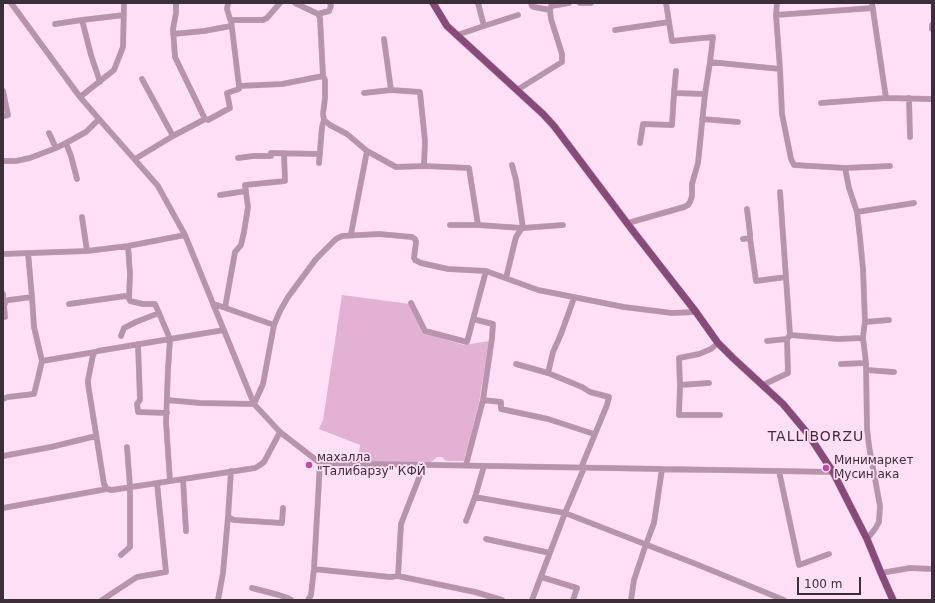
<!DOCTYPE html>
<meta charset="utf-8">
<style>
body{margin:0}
#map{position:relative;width:935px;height:603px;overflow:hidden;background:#fedff5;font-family:"DejaVu Sans",sans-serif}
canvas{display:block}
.frame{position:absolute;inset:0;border:4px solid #3c3038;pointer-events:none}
.scale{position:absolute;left:797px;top:577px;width:64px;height:18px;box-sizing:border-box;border:2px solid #3c3038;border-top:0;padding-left:5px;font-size:12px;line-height:14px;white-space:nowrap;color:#3c3038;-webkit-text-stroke:3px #fedff5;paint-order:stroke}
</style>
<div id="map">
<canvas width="935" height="603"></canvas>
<div class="frame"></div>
<div class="scale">100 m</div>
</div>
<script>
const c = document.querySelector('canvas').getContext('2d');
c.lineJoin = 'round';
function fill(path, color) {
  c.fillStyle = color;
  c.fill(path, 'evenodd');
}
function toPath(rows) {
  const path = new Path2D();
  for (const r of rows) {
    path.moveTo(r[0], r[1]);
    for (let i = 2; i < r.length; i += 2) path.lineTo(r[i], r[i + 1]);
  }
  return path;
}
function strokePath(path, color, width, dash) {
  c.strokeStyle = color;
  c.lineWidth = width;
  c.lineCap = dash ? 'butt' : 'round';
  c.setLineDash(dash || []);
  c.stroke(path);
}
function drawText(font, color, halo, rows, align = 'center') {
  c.font = font + ' "DejaVu Sans",sans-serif';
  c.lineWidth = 3.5;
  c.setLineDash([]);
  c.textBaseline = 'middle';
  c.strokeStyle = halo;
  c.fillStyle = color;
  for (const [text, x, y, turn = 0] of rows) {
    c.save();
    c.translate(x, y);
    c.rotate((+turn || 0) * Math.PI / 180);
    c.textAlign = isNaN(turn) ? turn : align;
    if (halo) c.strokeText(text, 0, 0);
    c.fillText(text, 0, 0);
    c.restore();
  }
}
const green = toPath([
 [342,295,410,304,424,333,464,345,489,341,479,403,464,461,446,461,442,457,437,457,430,463,358,461,360,445,319,429,323,420]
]);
const minor = toPath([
 [11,3,80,97,99,119,158,186,185,235,254,404,280,432,320,463,833,472],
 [228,3,227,9,230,19,231,20],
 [280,3,267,18,263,20,231,20,239,86,282,84,323,76],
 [295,3,318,14,320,18,323,76,325,80,325,98,323,114,324,120,330,125,347,134,367,151,396,167,424,166,425,141,420,92,391,90,384,39],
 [531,3,532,6,534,7,550,10],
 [580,3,591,3],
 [666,3,672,41,713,37,710,62,780,69],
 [777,3,776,15,780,69,782,114,791,159,794,165,845,168,849,188,857,212,860,238,863,269,865,322,864,328,863,338,866,363,867,428,869,446,880,506,879,522,875,529,867,539],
 [872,3,886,98],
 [318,14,329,11,331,6,330,3],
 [776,15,873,8],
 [55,24,82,20],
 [932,25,932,29],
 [484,26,518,15],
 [615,30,669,22],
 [173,34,204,31,231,26],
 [457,35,484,26,478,3],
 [676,71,674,93,705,94,710,62],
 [142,79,173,136],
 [100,82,91,55,82,20,124,15],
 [517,90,562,62,562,54,551,19,550,10,551,6,569,3],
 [3,91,8,115,3,116],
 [364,93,391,90],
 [80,97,114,70,123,47,124,3],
 [909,98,910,137],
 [821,103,886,98,932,99],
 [205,119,208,120,230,108,227,93,239,89,239,86],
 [702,119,738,122],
 [66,143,86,132,99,119],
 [640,143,643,124,672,125,674,93],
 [56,148,66,143,71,156,77,179],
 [238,158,253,156,271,156,271,153,320,154],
 [135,159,173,136,205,119,175,57,173,29,176,13,176,3],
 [3,161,16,161,30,158,56,148,49,133],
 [319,163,322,127,324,120],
 [424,166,469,168,478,225,522,228,523,228,516,180,512,165],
 [845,168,890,166],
 [220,195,246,191],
 [747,209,750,234,750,238],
 [857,212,914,203],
 [82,217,87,251],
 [628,223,684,207,688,205,690,202,692,196,692,184,698,163,705,94],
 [450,225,478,225],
 [523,228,563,225],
 [351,234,367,151],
 [743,239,750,238,756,281,786,277],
 [128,246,130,274,129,298,130,301,143,304,155,304,159,313],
 [28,253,32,297],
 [3,254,87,251,128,246,185,235],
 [506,278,516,237,522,228],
 [3,294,4,304],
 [411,303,425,331,467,342,486,271],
 [69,304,125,296,129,298],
 [214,304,274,325,280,311,288,297,316,259,336,239,342,236,379,234,412,237,415,239,416,242,414,258,415,260,421,263,448,269,486,271,538,290,624,307,672,313,696,312],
 [225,308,235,252,241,245,244,232,248,207,245,185,285,181,284,153],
 [3,317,5,317,4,306,6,301,9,300,32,297,34,327,42,361],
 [473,319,493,324,492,338,483,400,501,402,501,409,548,419,594,434],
 [865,322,889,320],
 [224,330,98,351,95,352,93,355,88,380,88,384,104,484,107,489,112,490,255,468,260,465,264,462,280,432],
 [790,335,838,339,863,338],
 [121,336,124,328,136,322,159,313,170,339,168,369,166,422,170,481],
 [767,341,787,339],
 [718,343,711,349,699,354,679,358,680,385,679,415,720,415],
 [138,344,140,400,137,404,138,412,167,413],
 [516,364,548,373,553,352,561,334,574,298],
 [841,364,866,363],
 [866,370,894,372],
 [548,373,582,387,590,392,609,397,607,405,581,468],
 [680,385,709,383],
 [763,385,788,373,787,339,790,335,780,192],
 [3,399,8,397,34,394,38,378,42,361,95,352],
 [167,400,200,403,254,404,263,384,274,325],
 [3,456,51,447,96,436],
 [466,465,483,400],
 [484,466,475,497,565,513,696,564,784,600],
 [231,471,228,517,234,520,282,523,283,508],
 [779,471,799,565,829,554],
 [183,479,186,531],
 [3,508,107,489],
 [466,521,475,497],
 [486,539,550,553],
 [121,555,130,547,130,487,127,447],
 [314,569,390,577,398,576,475,592,502,600],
 [881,573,910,568,932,569],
 [398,576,401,524,424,465],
 [541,577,577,588,573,600],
 [252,588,279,595,288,598,291,600],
 [102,600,137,577,166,572,157,483],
 [218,600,223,573,228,517],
 [308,600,311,595,314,569,320,463],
 [532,600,565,513,584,468],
 [631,600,634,580,645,547,654,523,662,469]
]);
const major = toPath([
 [433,3,447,26,543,114,554,126,633,231,696,312,718,343,733,358,783,404,808,434,833,472,867,539,881,573,893,600]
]);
const markers = [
 [309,465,4,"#bf4ba5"],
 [826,468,4,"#bf4ba5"]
];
const poiNames = [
 ["махалла",317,458],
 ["\"Талибарзу\" КФЙ",317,472],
 ["Минимаркет",834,461],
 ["Мусин ака",834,475]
];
const quarterNames = [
 ["TALLIBORZU",816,437]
];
fill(green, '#e3b1d4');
strokePath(minor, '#d7bccf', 6);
strokePath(major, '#d7bccf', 8);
strokePath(minor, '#b793ac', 5.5);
strokePath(major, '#884a78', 7);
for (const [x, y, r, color] of markers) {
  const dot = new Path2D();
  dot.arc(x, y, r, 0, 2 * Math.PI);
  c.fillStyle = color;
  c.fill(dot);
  strokePath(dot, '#fedff5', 1.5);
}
drawText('12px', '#3c3038', '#fedff5', poiNames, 'left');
c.letterSpacing = '1px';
drawText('14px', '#422a3b', '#fedff5', quarterNames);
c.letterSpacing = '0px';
</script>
